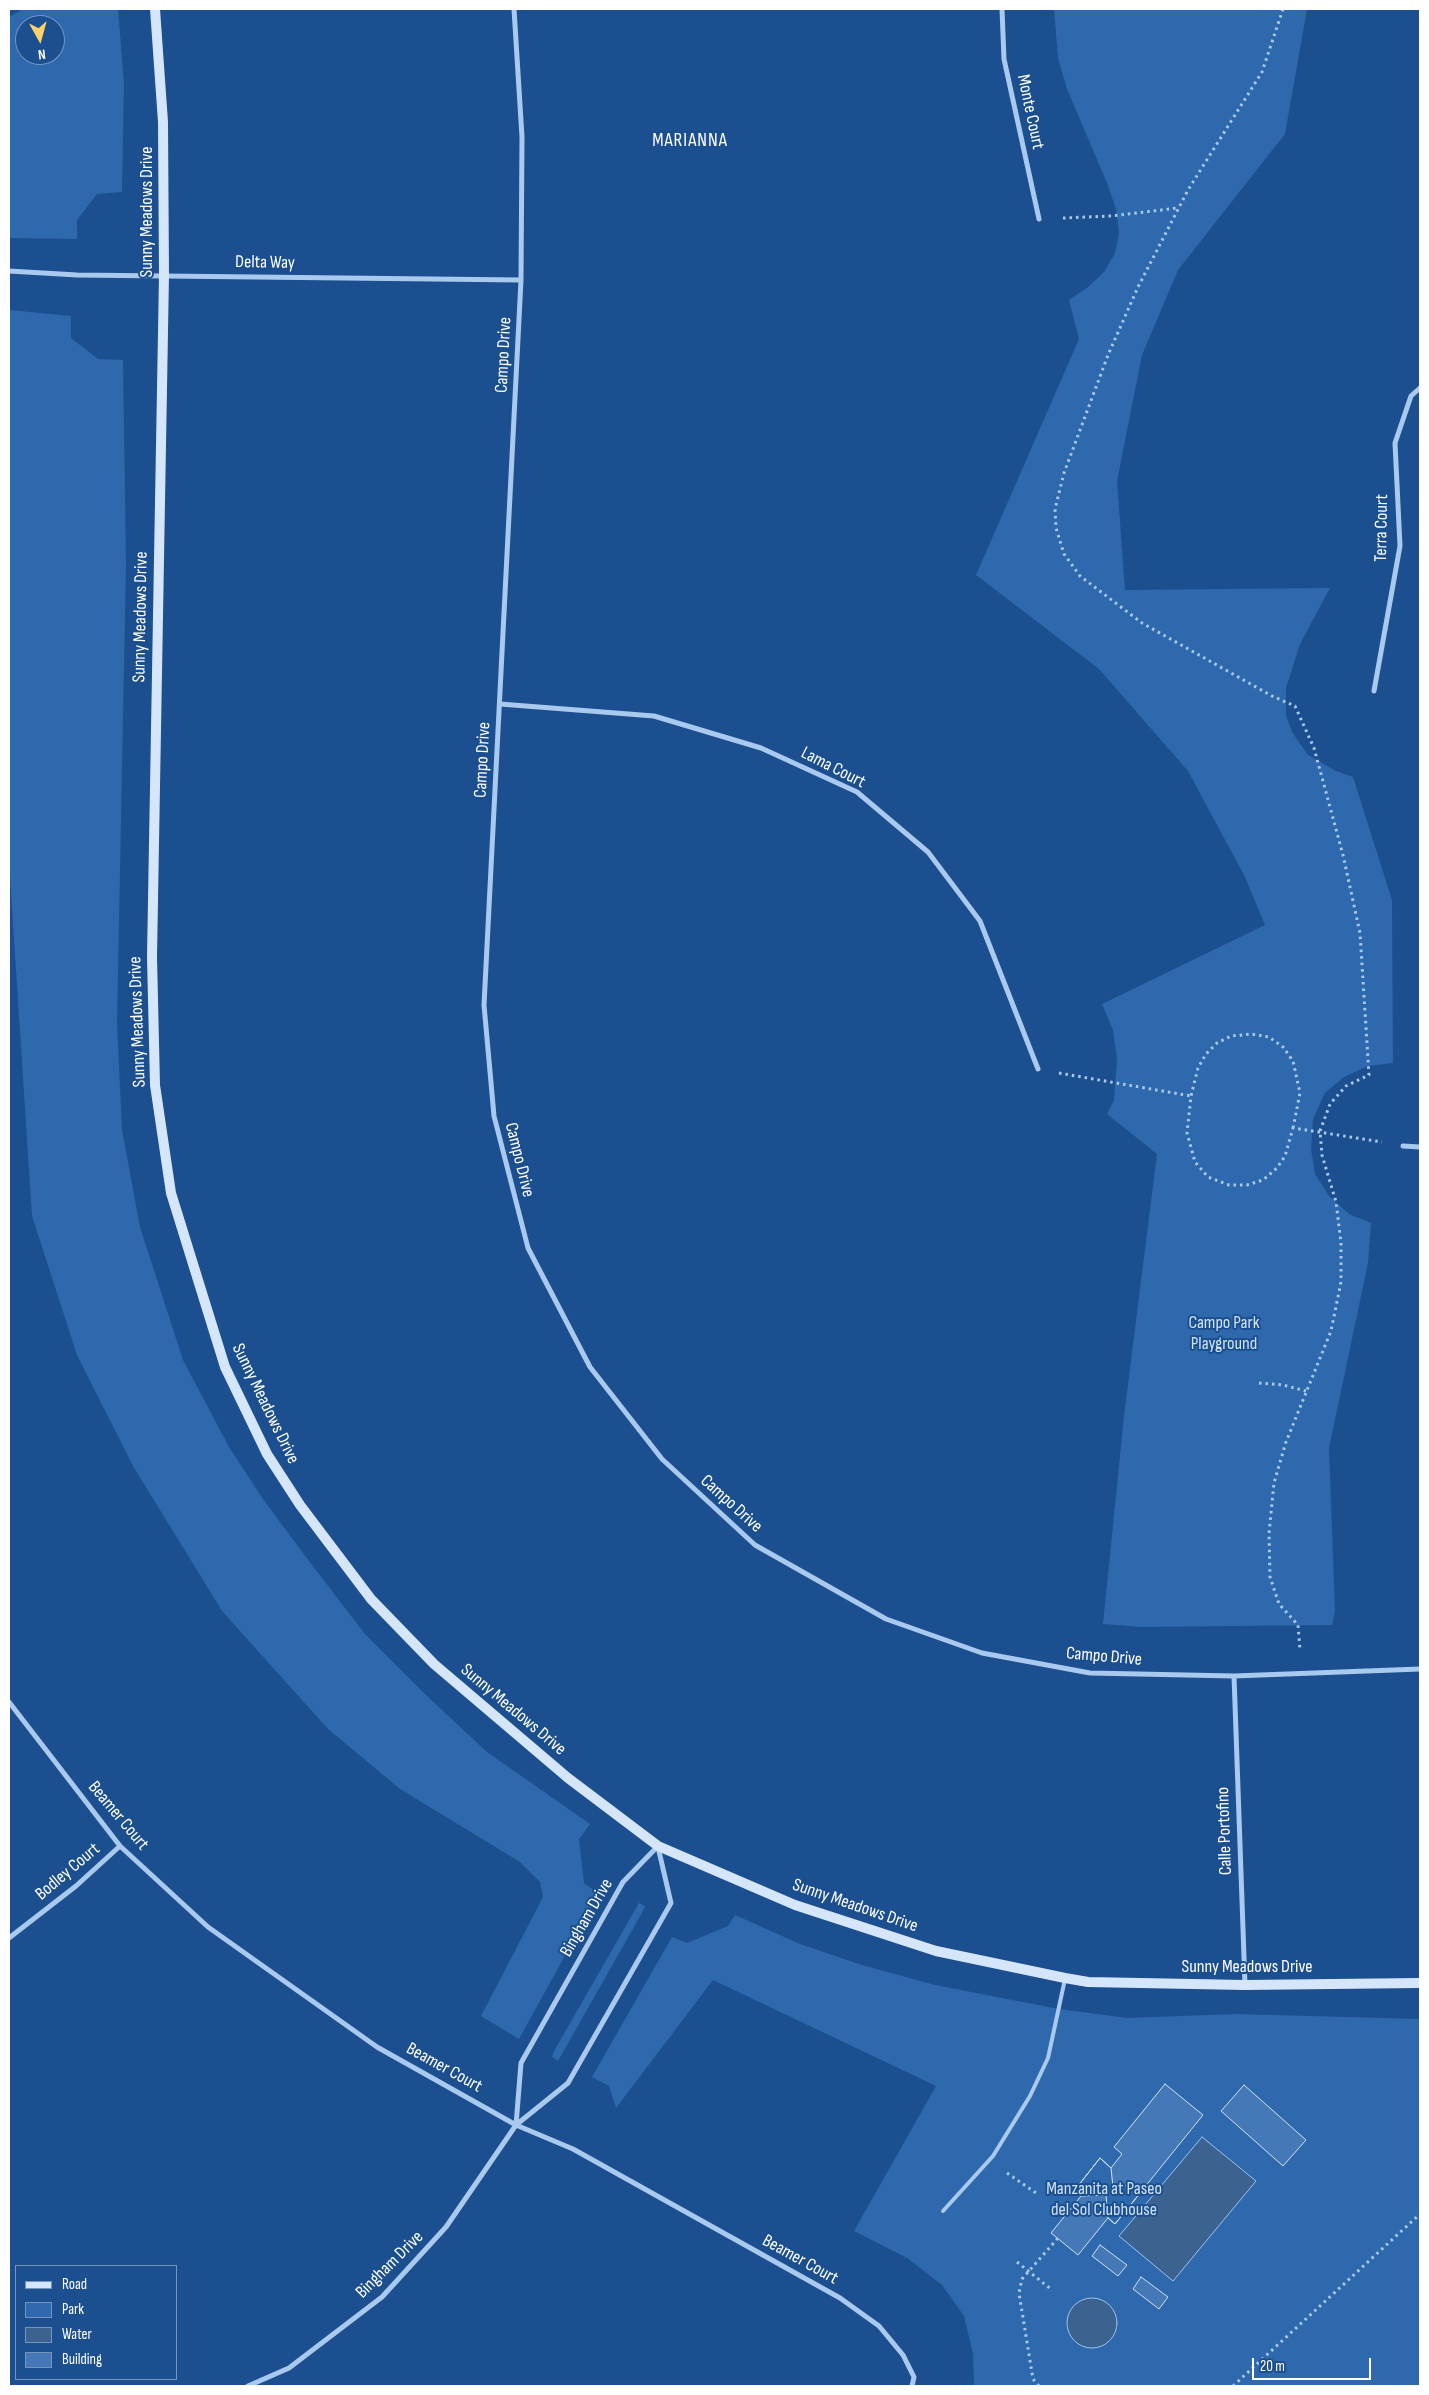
<!DOCTYPE html>
<style>
body{margin:0}
#map{position:relative;width:1429px;height:2395px;overflow:hidden;background:#1b4f8f;font-family:"Sofia Sans Condensed",sans-serif}
canvas{display:block}
.frame{position:absolute;inset:0;border:10px solid #fff;pointer-events:none}
.legend{position:absolute;left:15px;top:2265px;width:162px;height:115px;box-sizing:border-box;background:#1b4f8f;border:1px solid #7695bc;margin:0;padding:6px 9px;list-style:none;font-size:15px;color:#fff}
.legend li{display:flex;align-items:center;gap:10px;height:25px}
.legend b{width:25px;border:1px solid #7695bc}
.north{position:absolute;left:15px;top:15px;width:50px;height:50px;box-sizing:border-box;background:#1b4f8f;border:1px solid #7695bc;border-radius:50%;rotate:173deg;font-size:14px;font-weight:700;line-height:20px;text-align:center;color:#fff}
.north::after{content:'';display:block;margin:auto;width:18px;height:22px;background:#ffd166;clip-path:polygon(50% 0,100% 100%,50% 72%,0 100%)}
.scale{position:absolute;left:1252px;top:2358px;width:119px;height:22px;box-sizing:border-box;border:2px solid #fff;border-top:0;padding-left:6px;font-size:15px;line-height:18px;white-space:nowrap;color:#fff;-webkit-text-stroke:4px #1b4f8f;paint-order:stroke}
</style>
<div id="map">
<canvas width="1429" height="2395"></canvas>
<div class="frame"></div>
<ul class="legend">
<li><b style="height:6px;background:#d6e6fa"></b>Road</li>
<li><b style="height:14px;background:#2e69ad"></b>Park</li>
<li><b style="height:14px;background:#3c6290"></b>Water</li>
<li><b style="height:14px;background:#4478b7"></b>Building</li>
</ul>
<div class="north">N</div>
<div class="scale">20 m</div>
</div>
<script>
const c = document.querySelector('canvas').getContext('2d');
c.lineJoin = 'round';
function fill(path, color) {
  c.fillStyle = color;
  c.fill(path, 'evenodd');
}
function toPath(rows) {
  const path = new Path2D();
  for (const r of rows) {
    if (r.length === 3) {
      path.moveTo(r[0] + r[2], r[1]);
      path.arc(r[0], r[1], r[2], 0, 2 * Math.PI);
      continue;
    }
    path.moveTo(r[0], r[1]);
    for (let i = 2; i < r.length; i += 2) path.lineTo(r[i], r[i + 1]);
  }
  return path;
}
function strokePath(path, color, width, dash) {
  c.strokeStyle = color;
  c.lineWidth = width;
  c.lineCap = dash ? 'butt' : 'round';
  c.setLineDash(dash || []);
  c.stroke(path);
}
function drawText(font, color, halo, rows, align = 'center') {
  c.font = font + ' "Sofia Sans Condensed",sans-serif';
  c.lineWidth = 4;
  c.setLineDash([]);
  c.textBaseline = 'middle';
  c.strokeStyle = halo;
  c.fillStyle = color;
  for (const [text, x, y, turn = 0] of rows) {
    c.save();
    c.translate(x, y);
    c.rotate((+turn || 0) * Math.PI / 180);
    c.textAlign = isNaN(turn) ? turn : align;
    if (halo) c.strokeText(text, 0, 0);
    c.fillText(text, 0, 0);
    c.restore();
  }
}
const green = toPath([
 [19,9,118,9,124,84,122,192,97,194,77,220,77,239,9,238,9,17,20,11],
 [25,25,55,25,55,55,25,55],
 [1054,9,1307,9,1285,134,1178,270,1142,355,1117,481,1125,590,1330,588,1300,644,1286,688,1286,715,1292,732,1308,755,1336,771,1353,777,1392,900,1393,1063,1368,1066,1344,1077,1325,1093,1313,1119,1311,1149,1315,1174,1329,1196,1349,1214,1371,1223,1368,1263,1329,1448,1335,1611,1332,1625,1141,1627,1103,1624,1124,1416,1157,1154,1107,1114,1114,1100,1117,1058,1113,1030,1102,1004,1265,925,1245,877,1188,771,1099,669,976,575,1079,339,1069,300,1088,287,1104,272,1115,253,1119,233,1116,209,1107,183,1067,89,1058,58],
 [9,310,71,316,71,338,98,359,123,360,126,565,117,1023,122,1130,140,1227,183,1360,229,1447,263,1499,309,1561,365,1634,427,1696,487,1752,590,1824,579,1839,584,1883,599,1894,519,2039,481,2016,543,1897,540,1882,520,1862,400,1789,328,1729,222,1611,133,1466,77,1355,32,1216,9,862],
 [639,1903,645,1906,643,1911,558,2061,552,2057,554,2051],
 [735,1915,800,1944,862,1965,935,1985,1059,2009,1127,2018,1237,2014,1420,2019,1420,2386,974,2386,973,2354,964,2316,942,2285,907,2258,854,2231,936,2086,713,1980,616,2108,609,2086,592,2077,672,1937,687,1943,728,1926]
]);
const water = toPath([
 [1202,2137,1256,2181,1173,2281,1119,2236,1202,2137],
 [1092,2323,25]
]);
const building = toPath([
 [1165,2084,1203,2115,1115,2224,1108,2218,1078,2255,1051,2233,1081,2196,1074,2191,1100,2158,1111,2168,1122,2154,1114,2147,1165,2084],
 [1244,2085,1306,2140,1283,2166,1221,2111,1244,2085],
 [1100,2158,1111,2168,1113,2187,1133,2185,1141,2192,1115,2224,1108,2218,1106,2195,1081,2196,1074,2191,1100,2158],
 [1100,2245,1127,2265,1118,2276,1092,2256,1100,2245],
 [1141,2277,1168,2297,1159,2309,1133,2289,1141,2277]
]);
const path = toPath([
 [1283,9,1262,72,1188,190,1138,287,1108,355,1064,473,1055,509,1056,528,1064,554,1080,576,1142,623,1272,696,1295,706,1314,748,1343,855,1360,933,1369,1075,1346,1086,1330,1104,1320,1131,1322,1155,1336,1202,1341,1243,1341,1282,1331,1331,1286,1442,1274,1483,1269,1533,1270,1577,1279,1604,1298,1625,1300,1650],
 [1063,218,1111,216,1178,208],
 [1059,1073,1191,1096],
 [1293,1128,1300,1093,1293,1061,1283,1047,1269,1037,1251,1034,1231,1036,1217,1043,1206,1054,1198,1068,1191,1096,1187,1133,1195,1162,1208,1177,1229,1185,1247,1185,1263,1180,1277,1168,1285,1156,1293,1128,1382,1142],
 [1259,1383,1283,1385,1306,1391],
 [1007,2173,1039,2195],
 [1017,2262,1052,2290],
 [1039,2386,1033,2379,1019,2293,1022,2279,1058,2238],
 [1233,2386,1420,2214]
]);
const lane = toPath([
 [943,2211,993,2156,1030,2096,1048,2058,1065,1979]
]);
const street = toPath([
 [514,9,522,137,521,280,484,1005,494,1116,528,1248,590,1367,662,1459,755,1545,886,1619,982,1653,1090,1673,1234,1676,1420,1669],
 [1002,9,1004,59,1039,219],
 [9,271,77,275,521,280],
 [1374,691,1400,546,1395,443,1411,396,1420,388],
 [500,704,654,716,761,748,857,792,928,852,980,921,1038,1069],
 [1403,1146,1420,1147],
 [1234,1676,1245,1985],
 [9,1702,120,1846,208,1927,377,2047,516,2125,573,2149,840,2298,879,2326,903,2355,914,2377,912,2386],
 [9,1938,76,1886,120,1846],
 [516,2125,521,2063,623,1882,658,1846],
 [248,2386,289,2368,382,2297,446,2227,516,2125,568,2083,671,1903,658,1847]
]);
const secondary = toPath([
 [155,9,163,122,164,275,152,957,155,1085,171,1193,225,1367,267,1454,300,1505,371,1599,434,1664,568,1778,658,1846,795,1905,936,1951,1065,1978,1088,1982,1245,1985,1420,1983]
]);
const streetNames = [
 ["Monte Court",1030,112,78],
 ["Sunny Meadows Drive",147,212,-90],
 ["Delta Way",265,263,1],
 ["Campo Drive",504,355,-87],
 ["Terra Court",1382,528,-89],
 ["Sunny Meadows Drive",141,617,-89],
 ["Campo Drive",483,760,-87],
 ["Lama Court",833,768,27],
 ["Sunny Meadows Drive",138,1022,-92],
 ["Campo Drive",519,1160,76],
 ["Sunny Meadows Drive",265,1404,64],
 ["Campo Drive",731,1504,42],
 ["Campo Drive",1104,1657,5],
 ["Sunny Meadows Drive",513,1710,40],
 ["Beamer Court",118,1816,50],
 ["Calle Portofino",1225,1831,-92],
 ["Bodley Court",68,1872,-40],
 ["Sunny Meadows Drive",855,1906,19],
 ["Bingham Drive",587,1918,-60],
 ["Sunny Meadows Drive",1247,1967],
 ["Beamer Court",444,2068,29],
 ["Beamer Court",800,2260,29],
 ["Bingham Drive",390,2265,-45]
];
const parkNames = [
 ["Campo Park",1224,1323],
 ["Playground",1224,1344],
 ["Manzanita at Paseo",1104,2189],
 ["del Sol Clubhouse",1104,2210]
];
const neighbourhoodNames = [
 ["MARIANNA",690,141]
];
fill(green, '#2e69ad');
fill(water, '#3c6290');
strokePath(water, '#9cc4f0', 1);
fill(building, '#4478b7');
strokePath(building, '#cfe3fa', 1);
strokePath(path, '#a9c9ee', 3, [2.5, 4]);
strokePath(lane, '#a9c9ee', 4);
strokePath(street, '#a9c9ee', 5);
strokePath(secondary, '#d6e6fa', 10);
drawText('18px', '#fff', '#1b4f8f', streetNames);
drawText('18px', '#cfe3fa', '#1b4f8f', parkNames);
c.letterSpacing = '1px';
drawText('19px', '#fff', '#1b4f8f', neighbourhoodNames);
c.letterSpacing = '0px';
</script>
